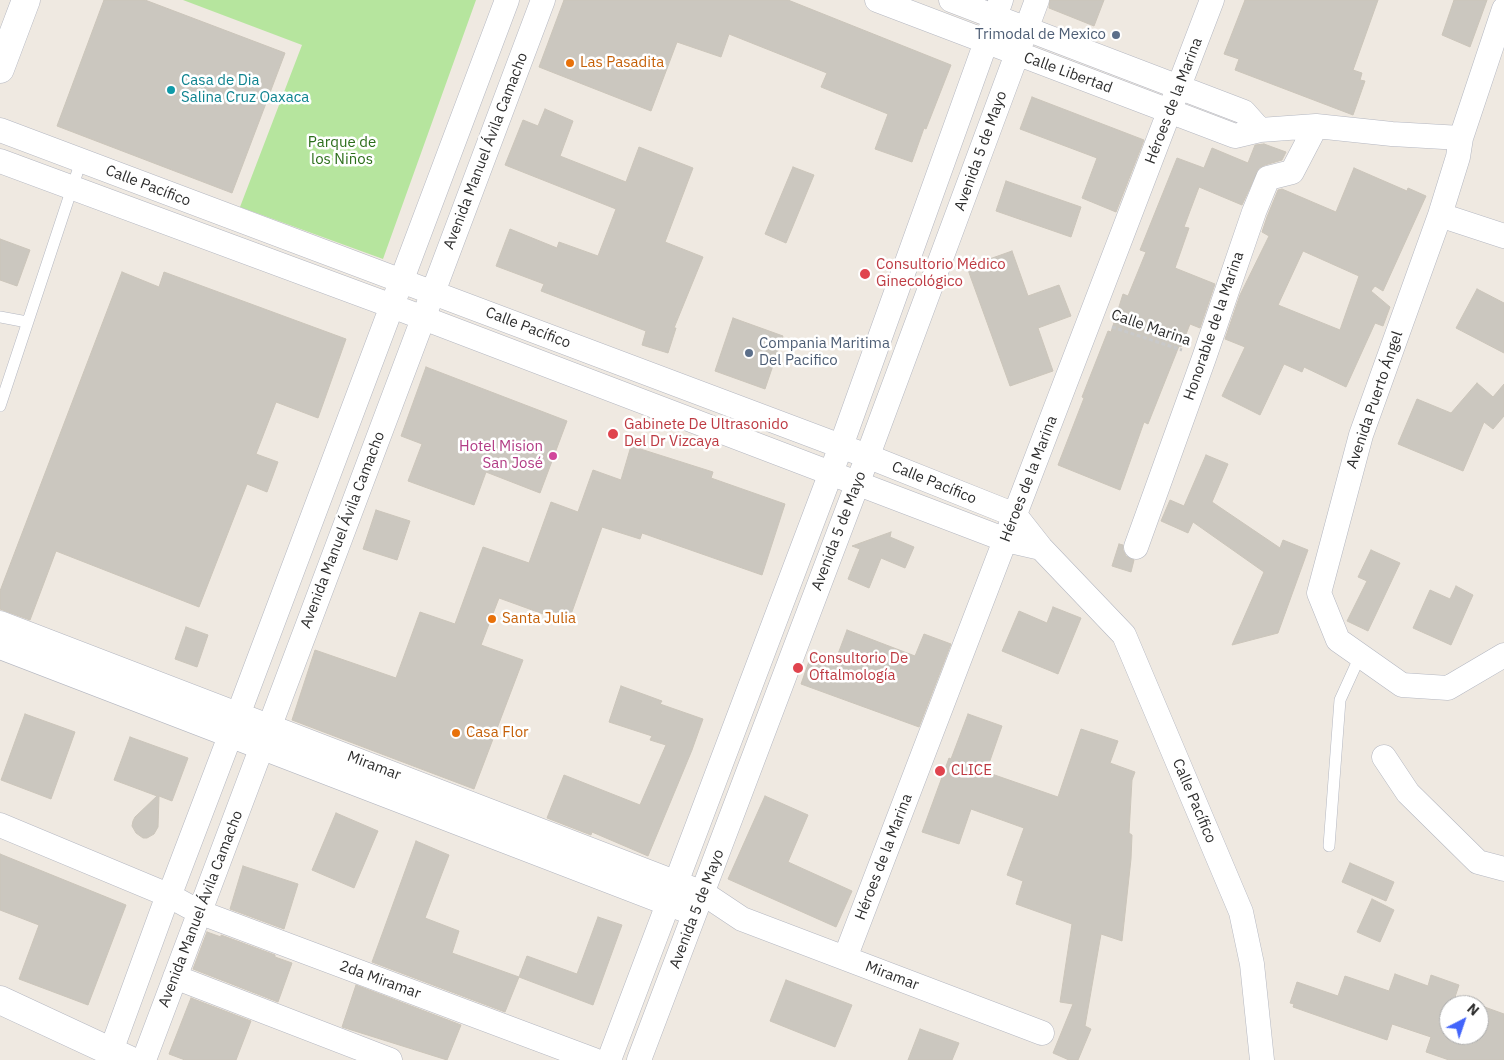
<!DOCTYPE html>
<meta charset="utf-8">
<style>
body{margin:0}
#map{position:relative;width:1504px;height:1060px;overflow:hidden;background:#efe9e1;font-family:"IBM Plex Sans",sans-serif}
canvas{display:block}
.north{position:absolute;left:1439px;top:995px;width:50px;height:50px;box-sizing:border-box;background:#fff;border:1px solid #ababab;border-radius:50%;rotate:41deg;font-size:14px;font-weight:700;line-height:20px;text-align:center;color:#2e2e2e}
.north::after{content:'';display:block;margin:auto;width:18px;height:22px;background:#4264fb;clip-path:polygon(50% 0,100% 100%,50% 72%,0 100%)}
</style>
<div id="map">
<canvas width="1504" height="1060"></canvas>
<div class="north">N</div>
</div>
<script>
const c = document.querySelector('canvas').getContext('2d');
c.lineJoin = 'round';
function fill(path, color) {
  c.fillStyle = color;
  c.fill(path, 'evenodd');
}
function toPath(rows) {
  const path = new Path2D();
  for (const r of rows) {
    path.moveTo(r[0], r[1]);
    for (let i = 2; i < r.length; i += 2) path.lineTo(r[i], r[i + 1]);
  }
  return path;
}
function strokePath(path, color, width, dash) {
  c.strokeStyle = color;
  c.lineWidth = width;
  c.lineCap = dash ? 'butt' : 'round';
  c.setLineDash(dash || []);
  c.stroke(path);
}
function drawText(font, color, halo, rows, align = 'center') {
  c.font = font + ' "IBM Plex Sans",sans-serif';
  c.lineWidth = 5;
  c.setLineDash([]);
  c.textBaseline = 'middle';
  c.strokeStyle = halo;
  c.fillStyle = color;
  for (const [text, x, y, turn = 0] of rows) {
    c.save();
    c.translate(x, y);
    c.rotate((+turn || 0) * Math.PI / 180);
    c.textAlign = isNaN(turn) ? turn : align;
    if (halo) c.strokeText(text, 0, 0);
    c.fillText(text, 0, 0);
    c.restore();
  }
}
const green = toPath([
 [183,0,476,0,383,259,240,207,302,45]
]);
const building = toPath([
 [104,0,145,0,285,53,232,193,57,126,104,0],
 [564,0,788,0,951,65,926,129,924,128,912,162,875,149,888,114,821,87,827,73,729,34,721,57,677,42,651,111,539,67,564,0],
 [1050,0,1104,0,1094,26,1049,8,1050,0],
 [1245,0,1378,0,1353,70,1362,73,1360,80,1365,81,1353,115,1235,70,1239,59,1224,54,1245,0],
 [1454,0,1487,0,1470,47,1442,35,1454,0],
 [1032,97,1144,140,1116,212,1082,198,1097,158,1020,129,1032,97],
 [545,109,573,121,560,156,626,182,639,147,693,168,665,242,703,257,674,328,676,328,668,353,642,345,646,331,541,291,544,284,496,266,510,229,557,248,559,242,598,256,616,209,505,165,523,120,538,126,545,109],
 [1264,144,1286,152,1282,160,1265,165,1259,168,1242,205,1199,187,1184,227,1189,228,1175,268,1215,284,1200,328,1190,324,1181,347,1179,346,1148,424,1144,422,1120,490,1058,465,1084,398,1082,397,1108,331,1111,332,1123,294,1128,296,1146,252,1140,250,1177,158,1204,168,1212,148,1248,163,1255,145,1264,144],
 [793,167,814,175,786,243,765,234,793,167],
 [1354,168,1407,191,1408,188,1426,196,1383,291,1375,286,1371,291,1390,307,1383,326,1375,323,1346,387,1304,367,1302,372,1284,364,1260,415,1222,396,1245,347,1225,339,1240,295,1269,236,1262,232,1267,217,1278,190,1282,189,1336,212,1354,168],
 [1303,251,1359,276,1340,330,1278,305,1303,251],
 [1006,181,1081,207,1071,237,996,211,1006,181],
 [0,239,30,250,17,286,0,280,0,239],
 [1012,251,1028,296,1059,285,1071,316,1038,328,1053,371,1010,386,967,267,1012,251],
 [122,272,159,287,164,272,346,339,318,418,276,402,256,454,278,462,267,492,247,484,199,607,56,551,30,620,0,609,0,591,122,272],
 [1477,289,1504,303,1504,353,1456,328,1477,289],
 [733,318,783,336,765,389,715,371,733,318],
 [426,367,567,421,540,493,486,472,474,505,408,481,422,444,401,436,426,367],
 [1477,383,1493,397,1504,384,1504,416,1493,429,1484,422,1463,471,1398,444,1417,399,1451,413,1477,383],
 [631,446,713,472,711,478,785,504,762,575,642,533,640,539,602,527,568,623,499,598,481,645,523,660,474,789,292,720,315,650,396,678,420,612,455,624,483,547,529,563,551,502,578,512,593,470,621,480,631,446],
 [1206,455,1228,464,1212,502,1280,548,1283,540,1308,550,1278,633,1232,645,1264,572,1193,522,1188,533,1161,521,1170,500,1184,506,1206,455],
 [376,510,410,521,397,560,363,549,376,510],
 [891,532,890,537,914,547,905,568,881,558,869,588,848,579,860,549,852,546,891,532],
 [1119,544,1123,545,1123,550,1126,556,1134,560,1131,572,1112,566,1119,544],
 [1371,550,1400,563,1368,631,1347,621,1367,581,1358,577,1371,550],
 [1456,586,1473,595,1451,645,1413,628,1430,590,1450,599,1456,586],
 [1053,607,1081,618,1058,674,1002,651,1019,611,1047,623,1053,607],
 [186,627,208,635,197,667,175,659,186,627],
 [847,630,915,656,924,634,951,644,919,727,801,684,812,653,835,662,847,630],
 [621,686,662,701,660,704,703,719,692,750,648,856,592,832,591,835,547,818,564,775,640,805,666,745,650,740,652,736,609,722,621,686],
 [25,714,75,732,51,799,1,780,25,714],
 [968,714,1002,726,986,772,1058,797,1081,729,1118,741,1110,763,1135,772,1132,780,1129,833,1132,835,1131,859,1122,941,1101,934,1085,1026,1091,1029,1078,1060,1069,1060,1053,1053,1073,1004,1060,1002,1072,924,1016,904,1023,881,1007,875,1024,828,971,809,959,844,922,832,949,758,951,759,968,714],
 [130,737,188,758,172,801,159,796,158,827,154,834,147,838,143,838,136,833,132,826,133,821,135,817,157,796,114,780,130,737],
 [765,796,808,815,788,862,852,891,836,927,728,879,765,796],
 [336,813,378,831,354,888,312,870,336,813],
 [416,841,449,855,425,918,459,931,452,953,519,977,505,1012,372,962,416,841],
 [0,854,126,905,88,1005,19,979,39,925,0,910,0,854],
 [1350,863,1394,882,1386,901,1342,882,1350,863],
 [243,866,298,884,284,929,230,909,243,866],
 [1372,899,1394,910,1380,942,1357,932,1372,899],
 [598,917,622,925,593,1005,519,977,527,956,577,974,598,917],
 [207,932,221,937,221,935,275,955,275,957,292,963,278,1002,193,969,207,932],
 [1395,974,1428,986,1431,975,1459,985,1455,997,1479,1005,1449,1005,1449,1035,1479,1035,1479,1005,1504,1014,1504,1060,1449,1060,1426,1052,1431,1037,1392,1024,1387,1040,1293,1007,1294,1004,1290,1003,1297,982,1338,996,1345,976,1389,991,1395,974],
 [786,980,852,1005,835,1047,770,1021,786,980],
 [356,985,461,1025,447,1060,342,1027,356,985],
 [191,998,251,1021,236,1060,185,1060,169,1054,191,998],
 [920,1029,959,1043,952,1060,908,1060,920,1029]
]);
const path = toPath([
 [1112,327,1182,350]
]);
const lane = toPath([
 [0,317,27,322],
 [0,406,81,161],
 [1329,846,1340,700,1360,656]
]);
const street = toPath([
 [877,0,1235,136,1260,130,1316,126,1392,134,1461,138],
 [951,0,1244,112,1260,130],
 [1504,9,1461,138,1458,157,1440,215,1361,435,1319,593,1338,640,1402,685,1448,688,1504,655],
 [0,130,867,456,1015,515,1041,548,1124,635,1241,912,1252,964,1262,1060],
 [0,161,392,306,1006,540,1041,548],
 [1440,215,1504,236],
 [1136,547,1204,358,1254,212,1268,178,1292,172,1316,126],
 [0,623,703,893,742,919,1042,1033],
 [0,647,682,909],
 [1384,757,1408,793,1478,862,1504,869],
 [0,825,168,895,199,912,594,1060],
 [845,958,1212,0],
 [175,977,390,1060],
 [111,1051,168,895,173,886,238,715,507,0],
 [144,1060,543,0],
 [609,1060,841,446,1001,0],
 [639,1060,858,482,1037,0]
]);
const secondary = toPath([
 [0,69,26,0],
 [0,1000,129,1060]
]);
const markers = [
 [1116,35,5,"#5c6f8a"],
 [570,63,5,"#e8710a"],
 [171,90,5,"#0f9aa8"],
 [865,274,6,"#e0444e"],
 [749,353,5,"#5c6f8a"],
 [613,434,6,"#e0444e"],
 [553,456,5,"#d1479c"],
 [492,619,5,"#e8710a"],
 [798,668,6,"#e0444e"],
 [456,733,5,"#e8710a"],
 [940,771,6,"#e0444e"]
];
const serviceNames = [
 ["Trimodal de Mexico",1106,35],
 ["Compania Maritima",759,344,"left"],
 ["Del Pacifico",759,361,"left"]
];
const foodNames = [
 ["Las Pasadita",580,63],
 ["Santa Julia",502,619],
 ["Casa Flor",466,733]
];
const streetNames = [
 ["Calle Libertad",1068,73,20],
 ["Héroes de la Marina",1174,101,-69],
 ["Avenida Manuel Ávila Camacho",486,151,-69],
 ["Avenida 5 de Mayo",981,151,-70],
 ["Calle Pacífico",148,186,21],
 ["Honorable de la Marina",1214,326,-71],
 ["Calle Pacífico",528,328,21],
 ["Calle Marina",1151,328,19],
 ["Avenida Puerto Ángel",1375,400,-71],
 ["Héroes de la Marina",1029,479,-69],
 ["Calle Pacífico",934,483,22],
 ["Avenida Manuel Ávila Camacho",343,530,-69],
 ["Avenida 5 de Mayo",839,531,-69],
 ["Miramar",374,766,21],
 ["Calle Pacífico",1194,801,67],
 ["Héroes de la Marina",884,857,-69],
 ["Avenida Manuel Ávila Camacho",201,909,-69],
 ["Avenida 5 de Mayo",697,909,-69],
 ["Miramar",892,976,21],
 ["2da Miramar",380,980,20]
];
const cultureNames = [
 ["Casa de Dia",181,81],
 ["Salina Cruz Oaxaca",181,98]
];
const parkNames = [
 ["Parque de",342,143],
 ["los Niños",342,160]
];
const healthNames = [
 ["Consultorio Médico",876,265],
 ["Ginecológico",876,282],
 ["Gabinete De Ultrasonido",624,425],
 ["Del Dr Vizcaya",624,442],
 ["Consultorio De",809,659],
 ["Oftalmología",809,676],
 ["CLICE",951,771]
];
const hotelNames = [
 ["Hotel Mision",543,447],
 ["San José",543,464]
];
fill(green, '#b6e59e');
fill(building, '#cbc7bf');
strokePath(building, '#cbc5ba', 1);
strokePath(lane, '#b4b7c1', 12);
strokePath(street, '#b4b7c1', 25);
strokePath(secondary, '#b4b7c1', 29);
strokePath(path, '#c9c9c9', 3, [4, 2.5]);
strokePath(lane, '#fff', 11);
strokePath(street, '#fff', 24);
strokePath(secondary, '#fff', 28);
for (const [x, y, r, color] of markers) {
  const dot = new Path2D();
  dot.arc(x, y, r, 0, 2 * Math.PI);
  c.fillStyle = color;
  c.fill(dot);
  strokePath(dot, '#fff', 2);
}
drawText('15px', '#4e5e75', '#fff', serviceNames, 'right');
drawText('15px', '#c56008', '#fff', foodNames, 'left');
drawText('15px', '#2e2e2e', '#fff', streetNames);
drawText('15px', '#0d838f', '#fff', cultureNames, 'left');
drawText('15px', '#2c6e1b', '#fff', parkNames);
drawText('15px', '#be3a42', '#fff', healthNames, 'left');
drawText('15px', '#b23c85', '#fff', hotelNames, 'right');
</script>
